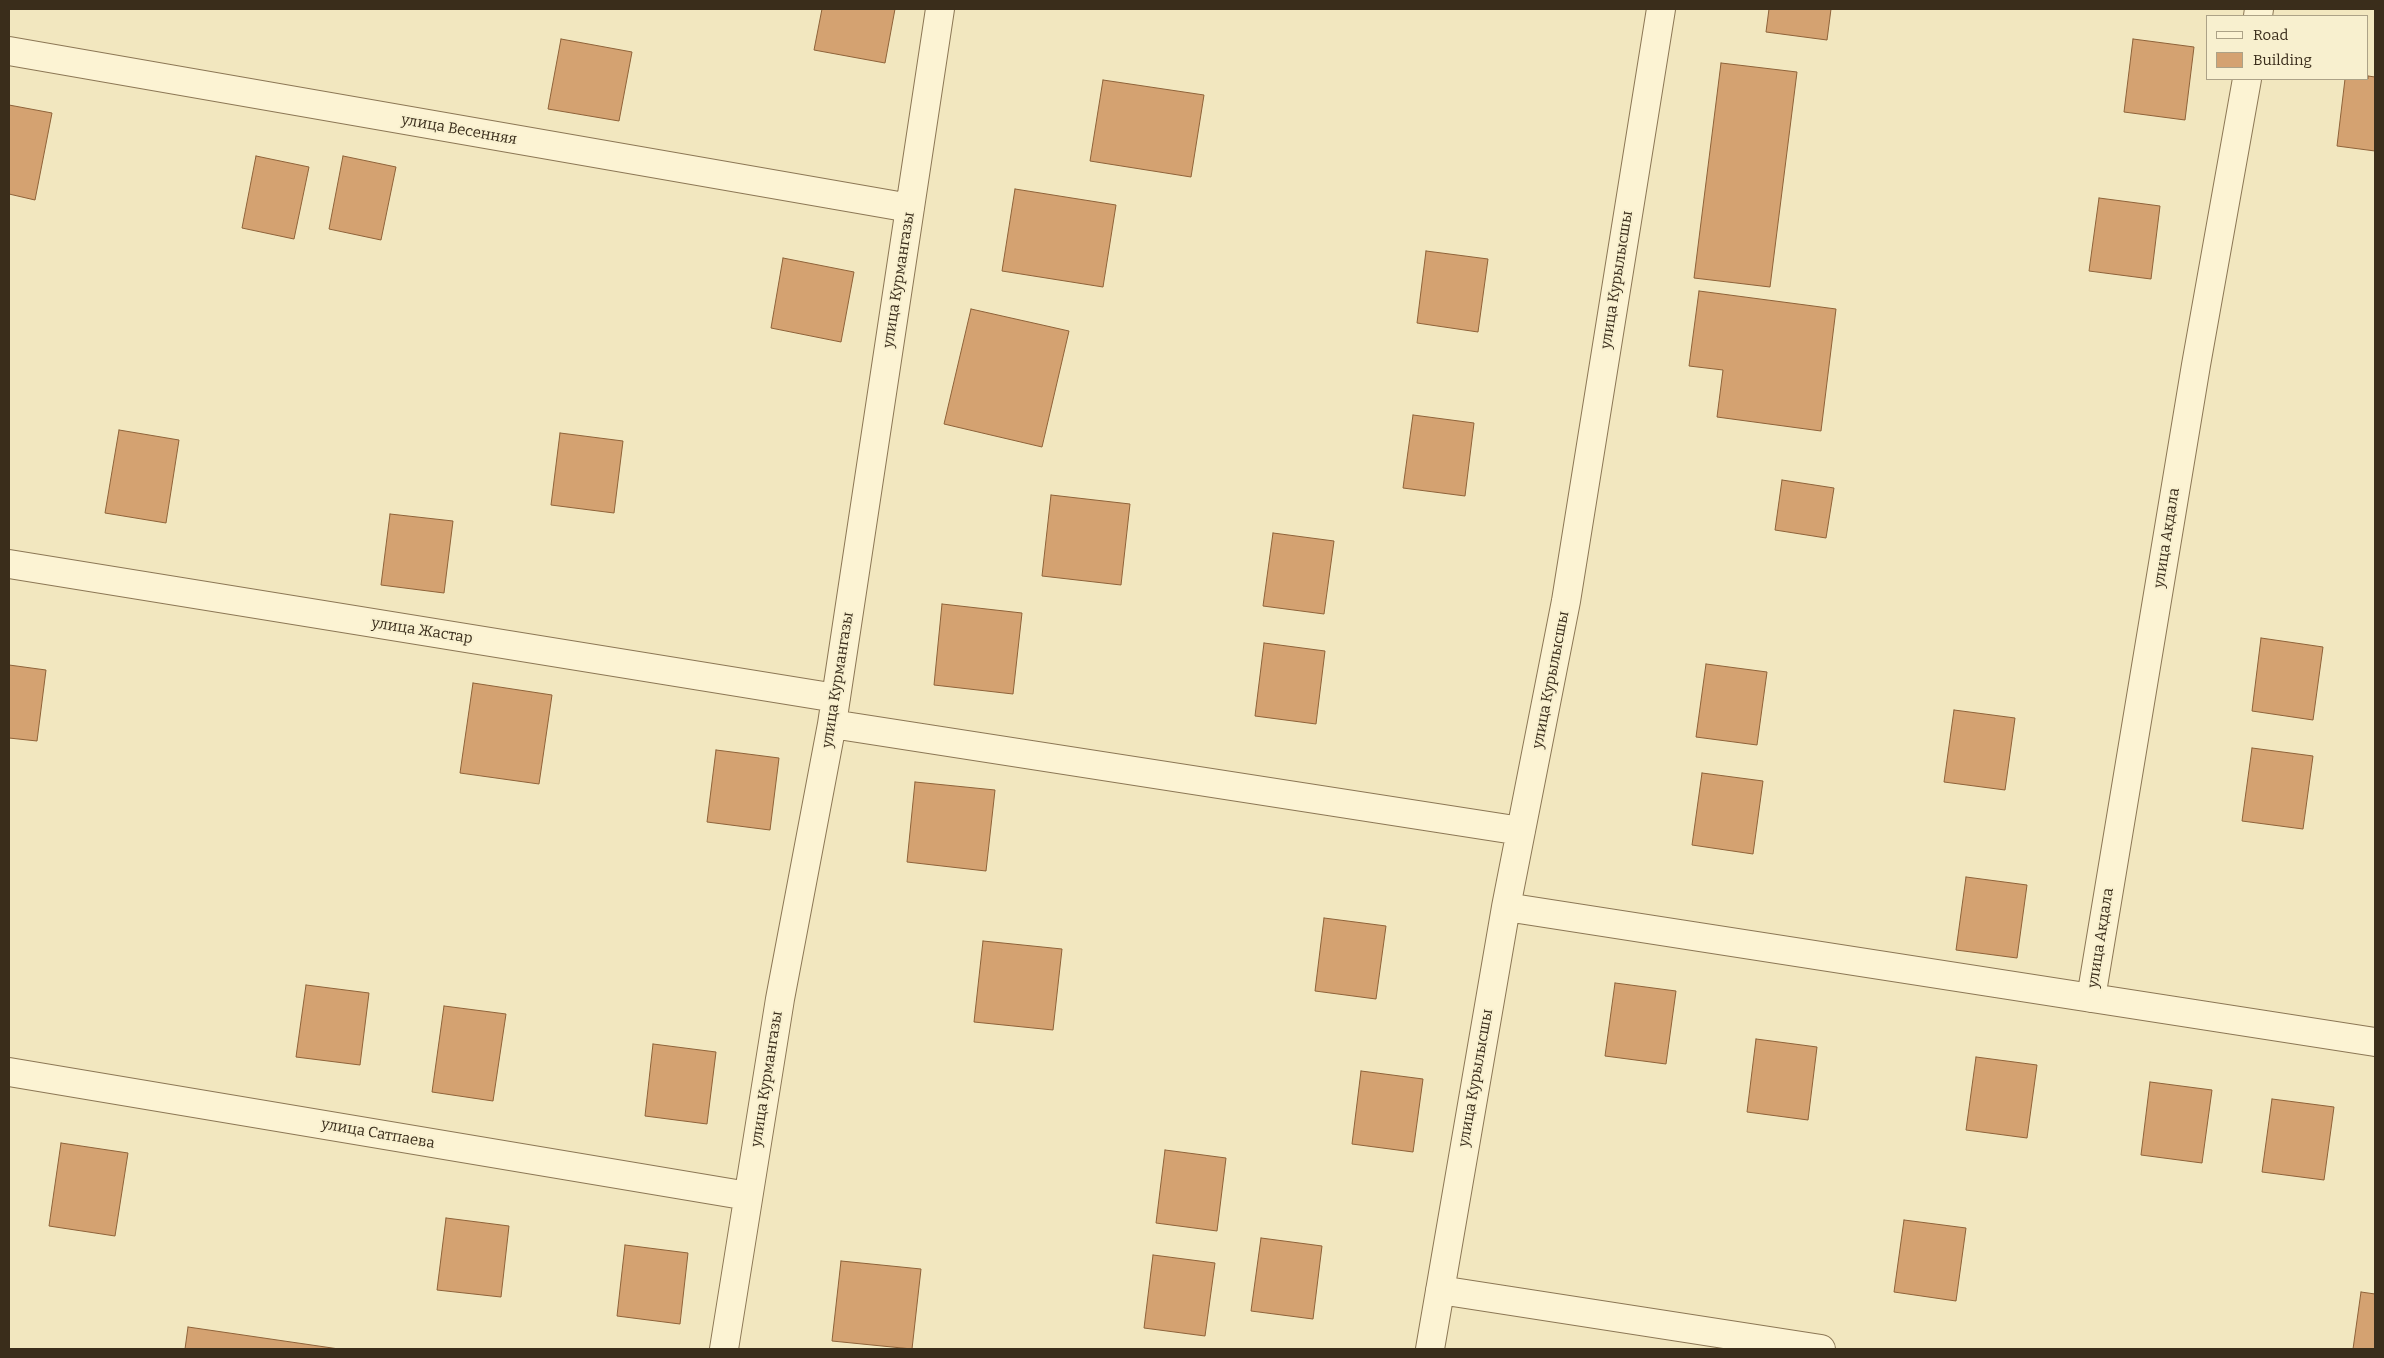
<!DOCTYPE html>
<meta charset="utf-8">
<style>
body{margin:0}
#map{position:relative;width:2384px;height:1358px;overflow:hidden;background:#f2e7bf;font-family:Bitter,serif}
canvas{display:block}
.frame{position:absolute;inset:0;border:10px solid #3a2d1b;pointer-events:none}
.legend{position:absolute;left:2206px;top:15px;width:162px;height:65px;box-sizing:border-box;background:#f8f0cf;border:1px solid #aca287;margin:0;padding:6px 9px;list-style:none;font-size:15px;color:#3a2d1b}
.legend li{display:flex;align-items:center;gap:10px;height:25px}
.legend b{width:25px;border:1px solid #aca287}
</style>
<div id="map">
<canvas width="2384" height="1358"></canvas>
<div class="frame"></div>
<ul class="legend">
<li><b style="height:6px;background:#fcf3d3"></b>Road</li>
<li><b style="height:14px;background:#d4a271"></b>Building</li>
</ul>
</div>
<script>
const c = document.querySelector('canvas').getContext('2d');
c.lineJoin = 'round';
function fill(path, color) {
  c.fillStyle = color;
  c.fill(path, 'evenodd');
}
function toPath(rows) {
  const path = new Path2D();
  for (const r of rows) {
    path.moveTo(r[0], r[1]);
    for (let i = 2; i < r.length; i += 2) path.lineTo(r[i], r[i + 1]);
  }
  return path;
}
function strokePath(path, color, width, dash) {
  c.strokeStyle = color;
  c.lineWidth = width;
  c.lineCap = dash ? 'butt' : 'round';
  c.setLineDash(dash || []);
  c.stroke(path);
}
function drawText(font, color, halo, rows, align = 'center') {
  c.font = font + ' Bitter,serif';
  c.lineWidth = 4;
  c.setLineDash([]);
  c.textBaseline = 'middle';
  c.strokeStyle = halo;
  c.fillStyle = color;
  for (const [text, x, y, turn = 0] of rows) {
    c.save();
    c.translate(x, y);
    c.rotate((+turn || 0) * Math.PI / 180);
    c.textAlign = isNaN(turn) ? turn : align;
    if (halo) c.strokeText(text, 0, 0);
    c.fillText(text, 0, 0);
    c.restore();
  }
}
const building = toPath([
 [822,9,895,9,885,63,814,50,822,9],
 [1769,9,1831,9,1827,40,1766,32,1769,9],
 [561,39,632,52,619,121,548,109,561,39],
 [2133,39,2194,47,2185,120,2124,112,2133,39],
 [1721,63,1797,72,1770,287,1694,278,1721,63],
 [2368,76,2375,77,2375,151,2337,146,2345,79,2368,79,2368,76],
 [1103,80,1204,95,1191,177,1090,161,1103,80],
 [9,105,52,113,35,200,9,194,9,105],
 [256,156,309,167,294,239,242,228,256,156],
 [343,156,396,167,381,240,329,229,343,156],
 [1015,189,1116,205,1103,287,1002,271,1015,189],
 [2099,198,2160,206,2151,279,2089,271,2099,198],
 [1426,251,1488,259,1478,332,1417,323,1426,251],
 [783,258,854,272,841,342,771,328,783,258],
 [1699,291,1836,309,1821,431,1717,417,1723,370,1689,366,1699,291],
 [971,309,1069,331,1042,447,944,424,971,309],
 [1413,415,1474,423,1465,496,1403,488,1413,415],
 [119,430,179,440,166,523,105,513,119,430],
 [560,433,623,441,614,513,551,505,560,433],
 [1782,480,1834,488,1826,538,1775,530,1782,480],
 [1051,495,1130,504,1121,585,1042,576,1051,495],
 [390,514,453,521,444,593,381,585,390,514],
 [1273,533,1334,541,1324,614,1263,606,1273,533],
 [942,604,1022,613,1013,694,934,685,942,604],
 [2261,638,2323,647,2313,720,2252,711,2261,638],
 [1264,643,1325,651,1316,724,1255,716,1264,643],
 [1706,664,1767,672,1757,745,1696,737,1706,664],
 [9,665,46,670,37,741,9,738,9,665],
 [473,683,552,695,539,784,460,773,473,683],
 [1954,710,2015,718,2005,790,1944,782,1954,710],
 [2252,748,2313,756,2303,829,2242,821,2252,748],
 [716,750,779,758,770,830,707,822,716,750],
 [1702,773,1763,781,1753,854,1692,845,1702,773],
 [915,782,995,790,986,871,907,862,915,782],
 [1966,877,2027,885,2017,958,1956,950,1966,877],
 [1324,918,1386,926,1376,999,1315,991,1324,918],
 [983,941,1062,949,1053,1030,974,1022,983,941],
 [1615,983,1676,991,1666,1064,1605,1056,1615,983],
 [306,985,369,993,360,1065,296,1057,306,985],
 [444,1006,506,1014,493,1101,432,1092,444,1006],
 [1756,1039,1817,1047,1808,1120,1747,1112,1756,1039],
 [653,1044,716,1052,707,1124,645,1116,653,1044],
 [1976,1057,2037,1065,2027,1138,1966,1130,1976,1057],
 [1361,1071,1423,1079,1413,1152,1352,1144,1361,1071],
 [2150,1082,2212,1090,2202,1163,2141,1155,2150,1082],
 [2272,1099,2334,1107,2324,1180,2262,1172,2272,1099],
 [61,1143,128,1153,115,1236,49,1226,61,1143],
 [1165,1150,1226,1158,1217,1231,1156,1223,1165,1150],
 [446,1218,509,1226,501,1297,437,1290,446,1218],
 [1904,1220,1966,1228,1956,1301,1894,1292,1904,1220],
 [1261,1238,1322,1246,1313,1319,1251,1311,1261,1238],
 [625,1245,688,1253,680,1324,617,1316,625,1245],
 [1153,1255,1215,1263,1205,1336,1144,1328,1153,1255],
 [841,1261,921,1269,912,1349,832,1341,841,1261],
 [2361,1292,2375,1294,2375,1349,2353,1349,2361,1292],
 [188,1327,339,1349,185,1349,188,1327]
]);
const minor = toPath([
 [2258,16,2259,9],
 [9,51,910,208],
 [9,564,836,698],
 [832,724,1521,831],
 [1506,907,2375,1042],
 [2091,998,2196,365,2247,79],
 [9,1072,748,1196],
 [1440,1290,1821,1349],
 [724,1349,780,999,832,724,940,9],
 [1430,1349,1506,907,1566,601,1661,9]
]);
const streetNames = [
 ["улица Весенняя",459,130,10],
 ["улица Курмангазы",899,280,-81],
 ["улица Курылысшы",1617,280,-81],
 ["улица Акдала",2167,538,-81],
 ["улица Жастар",422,631,9],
 ["улица Курмангазы",838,680,-81],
 ["улица Курылысшы",1551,680,-79],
 ["улица Акдала",2101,938,-81],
 ["улица Курылысшы",1476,1078,-80],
 ["улица Курмангазы",767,1079,-81],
 ["улица Сатпаева",378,1134,10]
];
fill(building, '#d4a271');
strokePath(building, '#8e6239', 1);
strokePath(minor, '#8c7755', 30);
strokePath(minor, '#fcf3d3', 28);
drawText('15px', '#3a2d1b', '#f8f0cf', streetNames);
</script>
